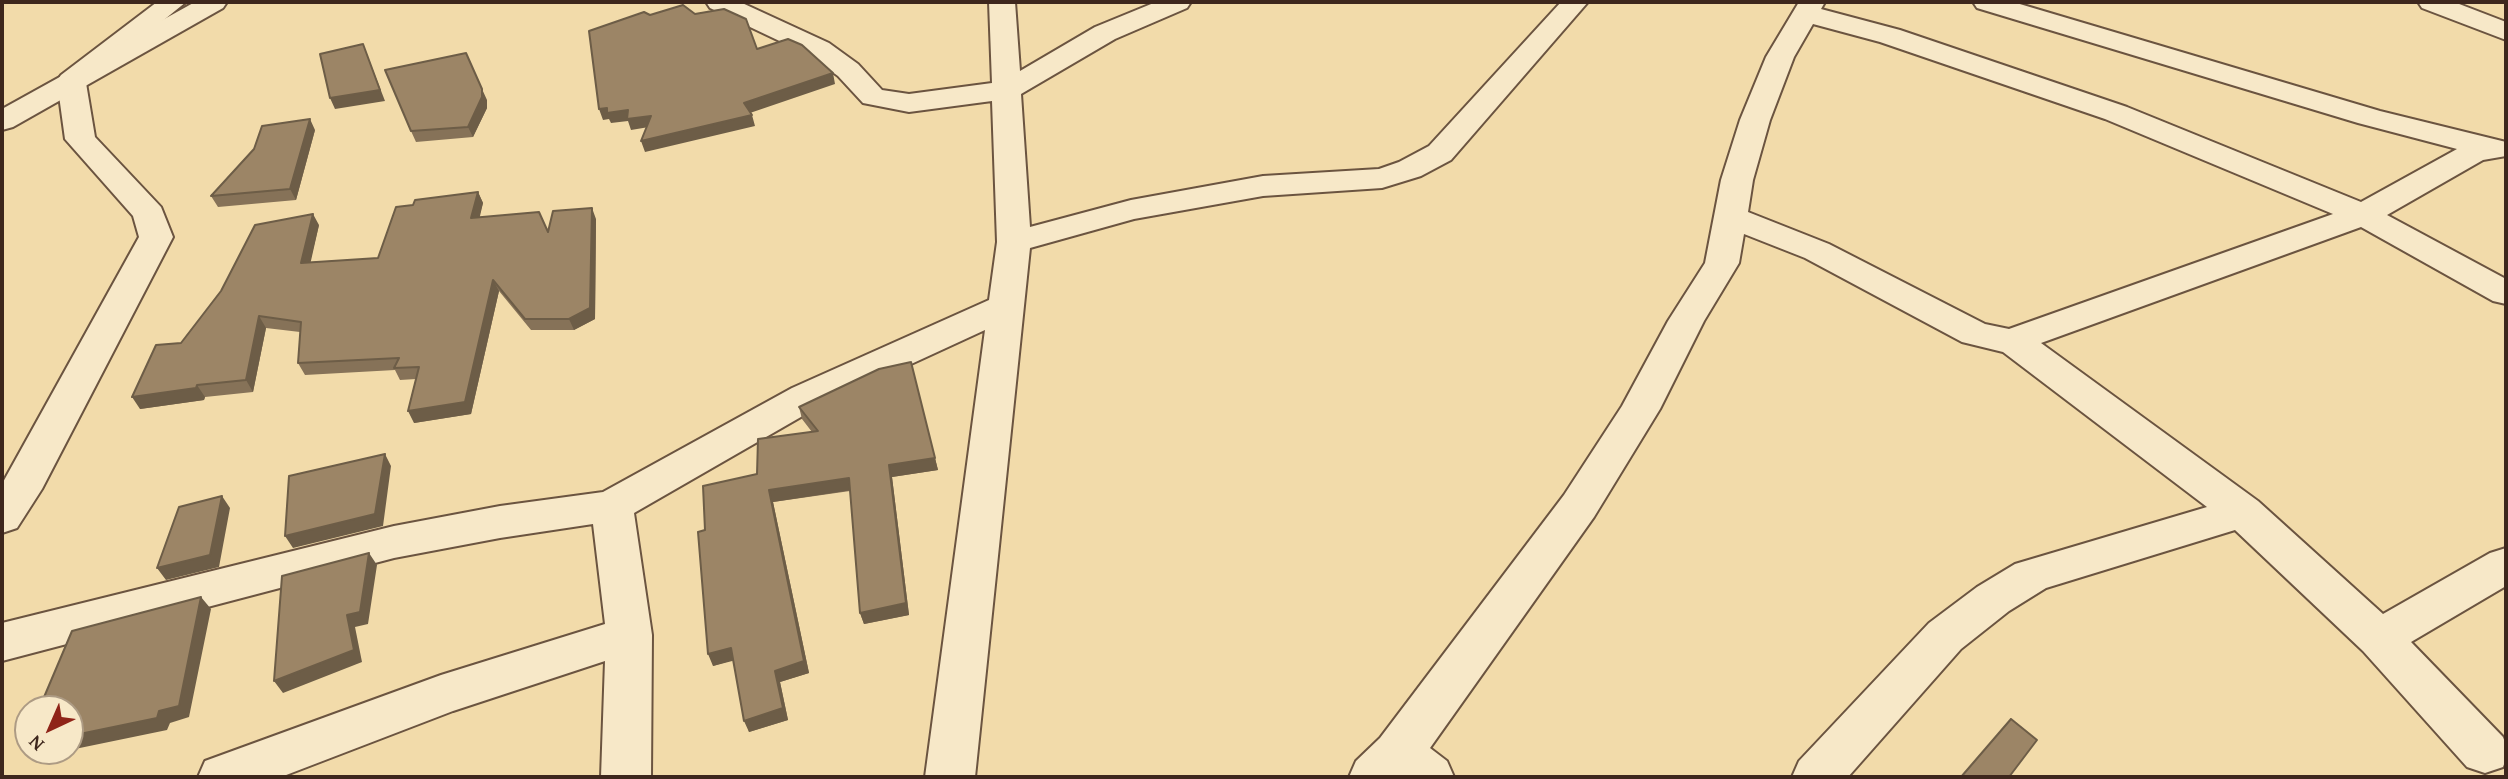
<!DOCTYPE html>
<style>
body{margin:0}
#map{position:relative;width:2508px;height:779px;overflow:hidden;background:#f2dbaa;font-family:"Gentium Book Plus",serif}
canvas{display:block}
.frame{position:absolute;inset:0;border:4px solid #3e271d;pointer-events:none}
.north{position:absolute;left:14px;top:695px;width:70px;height:70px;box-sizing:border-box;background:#f7e8c8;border:2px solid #ad9b84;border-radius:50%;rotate:224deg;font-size:19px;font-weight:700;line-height:28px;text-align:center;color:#3e271d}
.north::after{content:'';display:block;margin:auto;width:24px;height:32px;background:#8f2418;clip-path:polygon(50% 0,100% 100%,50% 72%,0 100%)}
</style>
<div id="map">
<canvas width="2508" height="779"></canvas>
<div class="frame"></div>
<div class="north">N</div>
</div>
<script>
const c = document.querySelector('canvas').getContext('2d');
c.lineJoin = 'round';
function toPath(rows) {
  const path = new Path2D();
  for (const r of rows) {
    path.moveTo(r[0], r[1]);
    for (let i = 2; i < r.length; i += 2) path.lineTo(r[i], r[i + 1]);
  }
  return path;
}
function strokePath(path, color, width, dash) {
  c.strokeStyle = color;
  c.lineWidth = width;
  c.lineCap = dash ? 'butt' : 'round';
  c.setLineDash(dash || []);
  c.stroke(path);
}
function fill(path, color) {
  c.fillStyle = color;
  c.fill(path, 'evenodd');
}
const minor = toPath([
 [157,2,186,2,86,83,95,137,161,207,173,237,42,489,17,528,2,533,2,484,139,237,133,216,65,139,57,81,61,75,157,2],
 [706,2,740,2,829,43,858,64,882,90,909,94,992,83,989,2,1015,2,1020,71,1095,27,1156,2,1191,2,1187,8,1115,39,1021,94,1030,227,1131,200,1263,176,1379,169,1399,162,1429,146,1561,2,1588,2,1451,160,1421,176,1382,188,1263,196,1134,219,1030,248,975,777,925,777,985,330,820,406,634,513,652,635,651,777,601,777,605,661,453,711,281,777,198,777,205,761,441,675,605,624,593,524,500,538,394,558,2,661,2,623,394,526,500,506,603,492,792,388,989,300,997,242,992,101,909,112,863,103,838,76,809,55,710,8,706,2],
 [1799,2,1825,2,1821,9,1900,30,2127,107,2361,202,2457,149,2358,123,1977,8,1973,2,2013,2,2380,111,2506,142,2506,156,2483,160,2387,215,2506,279,2506,304,2493,301,2361,227,2041,343,2258,501,2383,614,2490,553,2506,548,2506,586,2411,642,2503,737,2506,745,2506,759,2503,767,2485,773,2467,767,2363,651,2235,530,2046,588,2009,611,1961,649,1848,777,1792,777,1799,761,1929,623,1977,587,2015,564,2207,507,2003,352,1962,342,1805,258,1744,234,1739,263,1704,321,1660,409,1594,517,1430,748,1447,761,1454,777,1349,777,1356,761,1380,738,1564,495,1622,406,1668,321,1705,263,1721,180,1740,120,1766,57,1799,2],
 [1813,24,1880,42,2105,119,2333,214,2009,329,1985,324,1829,244,1748,212,1753,180,1770,120,1794,57,1813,24],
 [2418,2,2454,2,2506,22,2506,40,2422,8,2418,2]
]);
const tertiary = toPath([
 [195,2,227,2,223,8,13,127,2,130,2,109,195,2]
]);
const wall = toPath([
 [487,100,487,108,473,137,416,142,411,131],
 [315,130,296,200,218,207,211,196],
 [478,192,483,203,479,217,548,232,596,219,595,319,574,330,531,330,499,291,471,414,414,423,416,379,400,380,395,370,305,375,298,363,300,332,266,328,253,392,205,397,204,400,140,409,181,343,319,225,310,262,378,258,413,205],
 [799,407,935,458,938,470,892,477,909,615,864,624,860,613,850,491,773,502,809,673,780,682,788,720,749,732,733,660,713,666,705,530,812,432,802,419]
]);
const shadedWall = toPath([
 [363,44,385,101,335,109,330,98],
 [833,73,835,84,747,114,744,103],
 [482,89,487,100,487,108,473,137,468,127],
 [607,108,628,110,651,116,655,126,631,130,628,121,611,123,609,119,603,120,599,109],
 [752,115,755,126,645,152,641,141],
 [310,119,315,130,296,200,290,189],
 [478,192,483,203,477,229,471,218],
 [592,208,596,219,595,319,574,330,569,319],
 [313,214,319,225,308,274,301,263],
 [493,280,499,291,471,414,414,423,408,411],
 [259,316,266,328,253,392,246,380],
 [197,385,205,397,204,400,140,409,132,397],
 [385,454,391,466,383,526,293,548,285,536],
 [935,458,938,470,892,477,909,615,864,624,860,613,889,465],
 [849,478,852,490,773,502,809,673,780,682,788,720,749,732,744,721,775,671,769,490],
 [222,496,230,508,219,567,166,580,157,568],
 [369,553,377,565,368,624,355,627,362,662,283,693,274,681,347,615],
 [201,597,211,609,189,717,170,723,167,730,70,750,70,736],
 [731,648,736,660,713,666,708,654],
 [28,751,66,751,35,757]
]);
const building = toPath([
 [683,5,695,14,724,9,746,19,757,49,788,39,802,45,833,73,744,103,752,115,641,141,651,116,627,119,628,110,607,113,607,108,599,109,589,31,644,12,650,15,683,5],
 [363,44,380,90,330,98,320,54,363,44],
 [466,53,482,89,482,97,468,127,411,131,385,70,466,53],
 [310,119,290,189,211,196,254,149,262,126,310,119],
 [478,192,471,218,539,212,548,232,553,211,592,208,590,308,569,319,525,319,493,280,465,402,408,411,419,367,394,368,399,358,298,363,301,322,259,316,246,380,197,385,196,388,132,397,156,345,181,343,221,291,255,225,313,214,301,263,378,258,396,207,413,205,415,200,478,192],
 [911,362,935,458,889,465,906,603,860,613,849,478,769,490,804,661,775,671,783,708,744,721,731,648,708,654,698,532,705,530,703,486,757,474,758,439,818,431,799,407,879,369,911,362],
 [385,454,375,514,285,536,289,476,385,454],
 [222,496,210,555,157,568,179,507,222,496],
 [369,553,360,612,347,615,354,650,274,681,282,576,369,553],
 [201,597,179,706,159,711,157,718,70,736,70,709,39,709,72,631,201,597],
 [2011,719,2037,740,2009,777,1961,777,2011,719],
 [28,734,28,745,23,746,28,734]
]);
strokePath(minor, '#6b5440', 4);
strokePath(tertiary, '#6b5440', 4);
fill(minor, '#f7e8c8');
fill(tertiary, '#f7e8c8');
fill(wall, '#867258');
fill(shadedWall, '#6d5d47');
fill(building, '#9c8566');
strokePath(building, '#6d5d47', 2);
</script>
